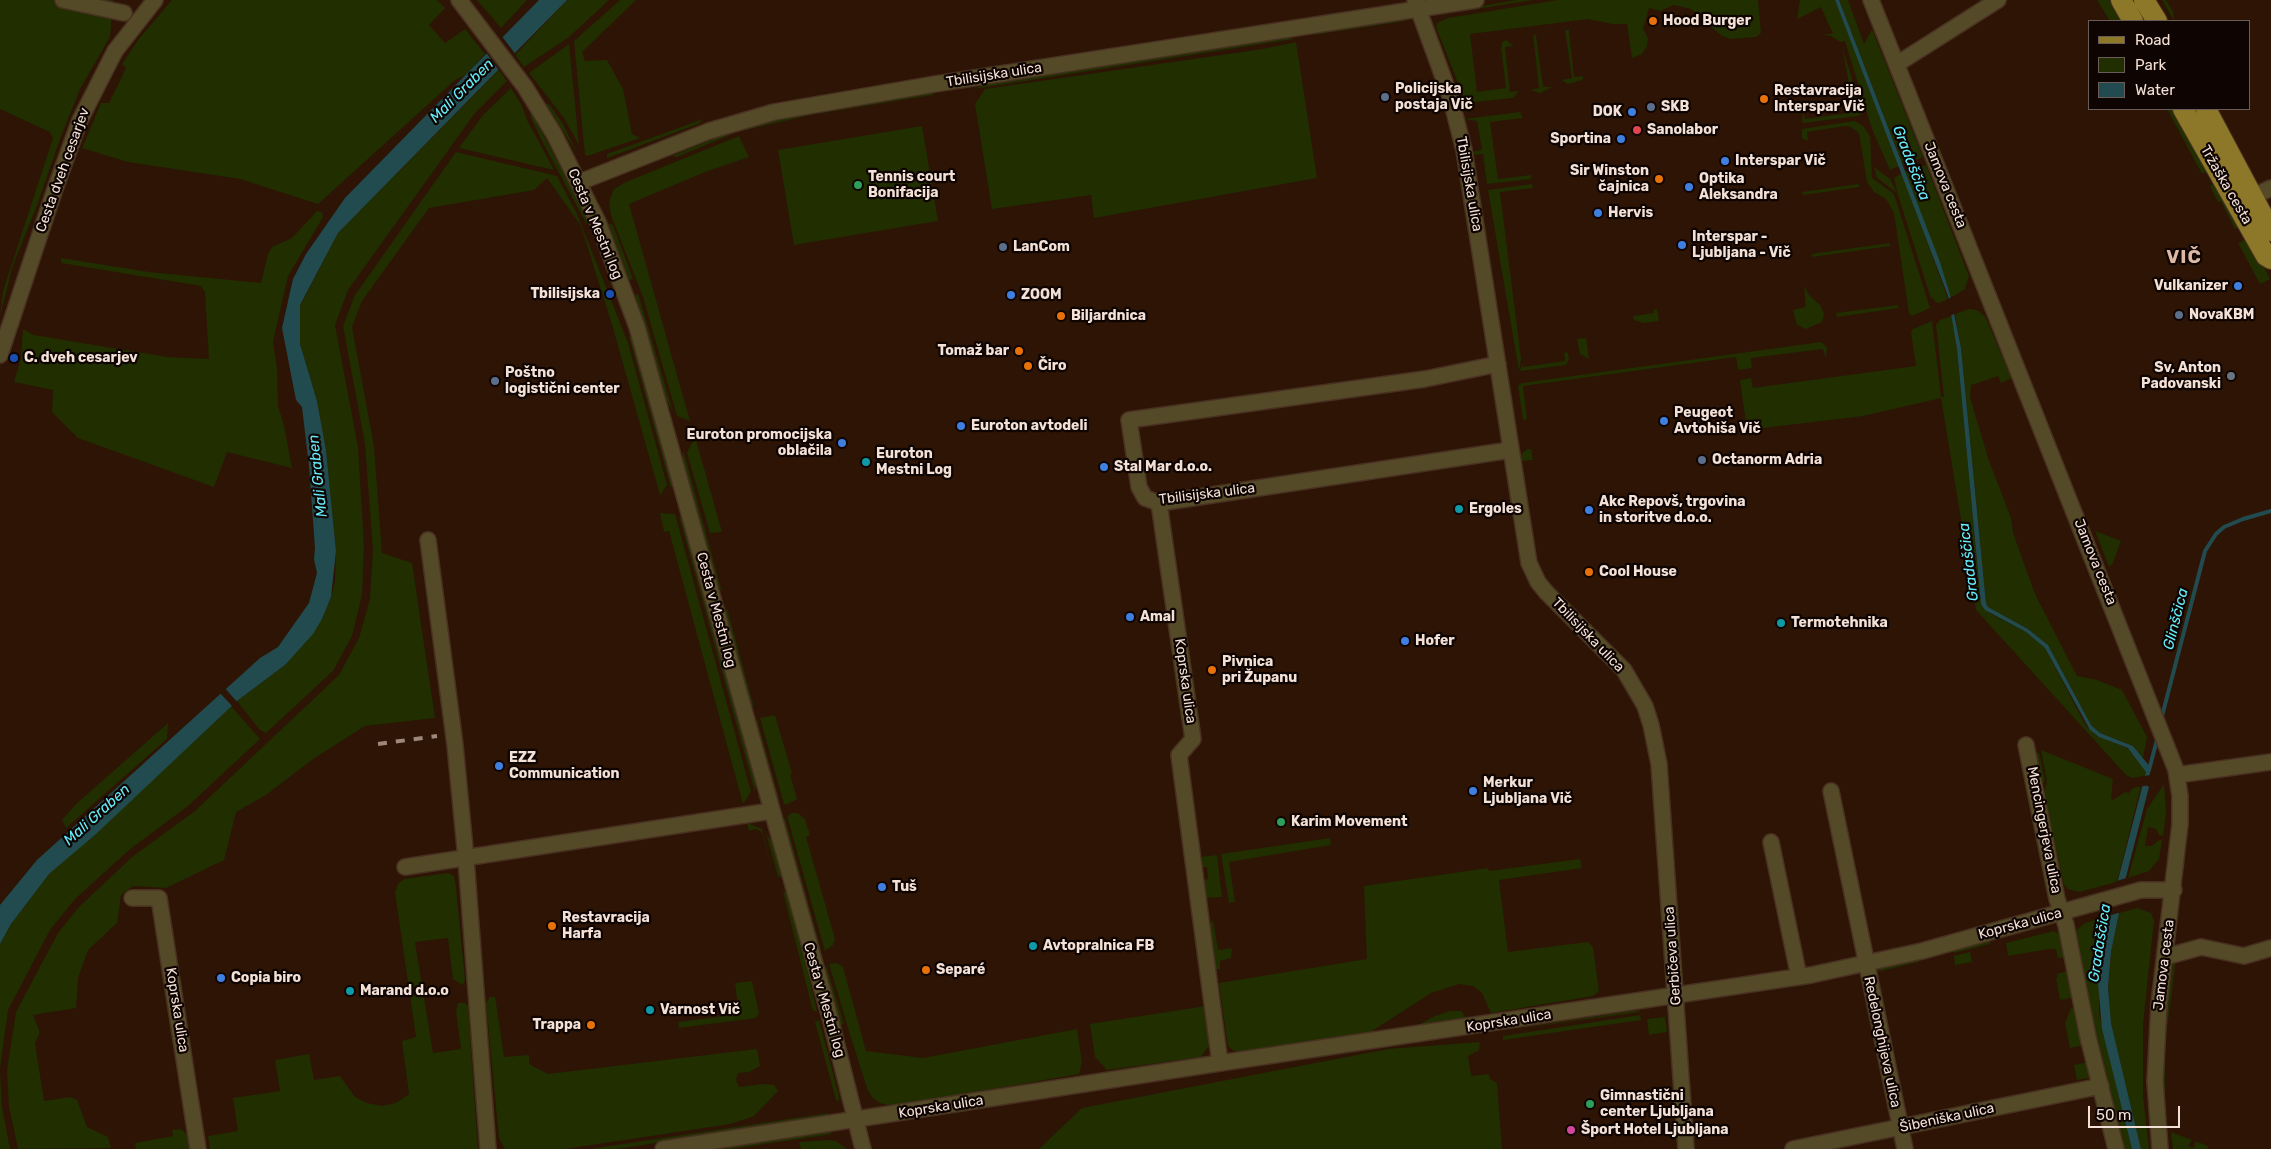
<!DOCTYPE html>
<meta charset="utf-8">
<style>
body{margin:0}
#map{position:relative;width:2271px;height:1149px;overflow:hidden;background:#2d1405;font-family:Rubik,sans-serif}
canvas{display:block}
.legend{position:absolute;left:2088px;top:20px;width:162px;height:90px;box-sizing:border-box;background:#0e0401;border:1px solid #6a5c57;margin:0;padding:6px 9px;list-style:none;font-size:15px;color:#f3e1d7}
.legend li{display:flex;align-items:center;gap:10px;height:25px}
.legend b{width:25px;border:1px solid #6a5c57}
.scale{position:absolute;left:2088px;top:1106px;width:92px;height:22px;box-sizing:border-box;border:2px solid #f3e1d7;border-top:0;padding-left:6px;font-size:15px;line-height:18px;white-space:nowrap;color:#f3e1d7;-webkit-text-stroke:4px #0e0401;paint-order:stroke}
</style>
<div id="map">
<canvas width="2271" height="1149"></canvas>
<ul class="legend">
<li><b style="height:6px;background:#8d7728"></b>Road</li>
<li><b style="height:14px;background:#202e00"></b>Park</li>
<li><b style="height:14px;background:#214b4f"></b>Water</li>
</ul>
<div class="scale">50 m</div>
</div>
<script>
const c = document.querySelector('canvas').getContext('2d');
c.lineJoin = 'round';
function fill(path, color) {
  c.fillStyle = color;
  c.fill(path, 'evenodd');
}
function toPath(rows) {
  const path = new Path2D();
  for (const r of rows) {
    path.moveTo(r[0], r[1]);
    for (let i = 2; i < r.length; i += 2) path.lineTo(r[i], r[i + 1]);
  }
  return path;
}
function strokePath(path, color, width, dash) {
  c.strokeStyle = color;
  c.lineWidth = width;
  c.lineCap = dash ? 'butt' : 'round';
  c.setLineDash(dash || []);
  c.stroke(path);
}
function drawText(font, color, halo, rows, align = 'center') {
  c.font = font + ' Rubik,sans-serif';
  c.lineWidth = 4.5;
  c.setLineDash([]);
  c.textBaseline = 'middle';
  c.strokeStyle = halo;
  c.fillStyle = color;
  for (const [text, x, y, turn = 0] of rows) {
    c.save();
    c.translate(x, y);
    c.rotate((+turn || 0) * Math.PI / 180);
    c.textAlign = isNaN(turn) ? turn : align;
    if (halo) c.strokeText(text, 0, 0);
    c.fillText(text, 0, 0);
    c.restore();
  }
}
const green = toPath([
 [0,0,113,0,110,37,80,89,60,139,36,208,13,265,0,316,3,291,53,138,50,132,0,109],
 [172,0,437,0,445,8,429,25,445,43,465,29,485,54,466,75,455,80,318,204,240,179,128,162,82,148,101,103,109,103,126,68,122,64,138,40],
 [477,0,527,0,501,28],
 [567,0,609,0,569,37,524,67,515,55],
 [620,0,636,0,582,52,585,61,607,60,623,89,632,134,640,138,587,156,585,155,574,41],
 [1516,0,1533,0,1439,15,1441,13],
 [1558,0,1758,0,1761,33,1756,37,1731,39,1722,36,1691,9,1674,5,1660,11,1649,8,1643,29,1648,38,1647,46,1642,54,1632,58,1627,24,1612,24,1588,19,1470,34,1477,92,1506,88,1501,48,1502,42,1506,40,1514,46,1505,47,1510,92,1519,91,1513,98,1466,103,1436,27,1437,23,1448,18],
 [1800,0,1835,0,1899,166,1890,170,1872,129,1845,41,1840,42,1831,36,1823,34,1833,34,1821,7,1797,19],
 [1839,0,1848,0,1864,44,1872,29,1923,157,1903,165],
 [2097,0,2114,0,2126,21,2110,21],
 [2162,0,2166,0,2173,11,2174,21],
 [1405,19,1406,21,1313,35,1319,32],
 [1565,30,1569,30,1574,77,1584,76,1582,80,1568,84,1562,80,1572,78],
 [1208,33,1204,36,1114,48],
 [1533,35,1536,35,1543,87,1552,87,1540,93,1530,90,1539,88],
 [1284,37,1294,39,974,89,985,84],
 [1296,42,1317,178,1094,218,1091,195,992,209,975,104,985,89,1263,49],
 [569,44,579,145,564,118,529,73],
 [1842,47,1863,113,1858,116,1802,123,1803,110,1805,119,1849,113,1850,88],
 [499,70,507,81,475,113,348,290,335,325,358,447,364,546,362,595,352,636,333,671,266,733,260,730,237,701,285,665,322,619,331,597,335,581,336,551,326,450,317,401,300,344,300,306,338,233],
 [511,88,521,104,528,122,554,170,459,148,483,115],
 [933,92,933,95,810,115,746,130,743,127,787,116],
 [545,103,550,105,563,124,577,153],
 [2167,109,2176,109,2210,170,2202,174],
 [531,112,572,188,589,223,586,223,542,141,530,116],
 [1520,112,1523,118,1490,122,1498,179,1531,175,1531,179,1487,184,1483,154,1472,155,1471,152,1482,150,1477,121,1464,119],
 [703,119,698,124,607,158,607,154],
 [1855,121,1863,126,1870,136,1872,178,1893,193,1895,197,1930,308,1912,316,1909,313,1894,213,1886,199,1874,192,1867,182,1859,133,1851,127,1845,126,1807,132,1808,141,1802,138,1802,129],
 [922,126,938,221,794,245,778,150],
 [722,135,730,135,677,157,672,156],
 [739,136,749,157,705,172,629,204,690,421,677,416,643,297,611,215,609,202,614,189,626,182],
 [456,152,557,176,577,214,628,343,667,485,660,495,613,328,581,226,547,178,534,190,429,208,362,301,352,327,374,446,382,553,412,563,435,718,365,726,313,759,266,795,236,812,224,860,166,888,133,886,121,895,117,923,88,950,78,978,76,1008,33,1015,40,1032,35,1043,44,1101,70,1097,77,1100,87,1127,108,1137,111,1148,18,1149,9,1106,7,1070,16,1012,58,933,78,908,132,857,195,811,339,675,359,638,370,599,373,551,365,444,343,326,355,295],
 [1926,165,1969,276,1965,289,1951,298,1905,172],
 [1874,167,1890,179,1897,193,1877,178],
 [1902,173,1948,299,1939,303,1935,302,1933,298,1931,299,1898,195,1894,178],
 [2217,181,2242,226,2235,229,2221,201,2218,202,2210,186],
 [1532,184,1533,188,1500,192,1521,359,1519,371,1488,190],
 [1859,184,1859,187,1803,195,1802,192],
 [317,211,322,212,323,217,288,276,273,342,277,369,278,406,284,426,292,468,227,452,214,487,78,438,52,412,53,390,14,382,21,358,23,329,34,335,167,357,209,359,205,292,201,286,61,263,61,258,149,272,261,283,268,254,272,247,292,238],
 [608,223,613,225,633,279,629,280],
 [2249,238,2270,279,2260,284,2238,243],
 [1890,243,1890,246,1812,257,1811,254],
 [1804,286,1809,295,1820,305,1824,314,1822,322,1806,329,1797,325,1793,310,1806,307],
 [638,294,649,330,673,412,666,400,635,295],
 [1898,305,1899,308,1837,317,1836,313],
 [1657,309,1659,321,1644,323,1634,320,1633,316,1654,313,1654,310],
 [1969,309,1977,310,1985,316,2011,377,2010,379,2001,383,1998,376,1971,385,1970,397,1989,461,2011,518,2013,533,2035,594,2077,676,2097,680,2122,690,2147,737,2143,758,2133,746,2100,733,2091,725,2048,645,2028,629,1988,607,1986,603,1961,348,1955,314],
 [1952,316,1957,349,1981,604,1991,614,2026,632,2045,648,2086,726,2094,734,2131,750,2141,763,2146,772,2145,776,2132,778,2126,775,1976,610,1941,398,1863,416,1747,430,1740,380,1751,378,1753,388,1916,366,1911,332,1913,329,1932,321,1941,397,1944,397,1936,325,1940,320],
 [632,333,674,481,671,488,629,337],
 [1586,338,1589,359,1580,354,1577,339],
 [1821,342,1827,347,1826,358,1823,349,1751,358,1752,368,1738,370,1736,357,1523,386,1527,419,1523,420,1518,386,1522,383],
 [1564,352,1568,353,1569,359,1566,365,1520,371,1522,364,1523,367,1565,361],
 [696,440,722,532,710,533,687,453,691,444],
 [683,449,722,592,717,585,683,462],
 [1528,449,1531,449,1533,460,1519,461,1522,453],
 [660,513,675,514,751,792,743,804,669,531,664,532],
 [679,516,684,520,756,782,755,792],
 [2095,531,2121,541,2113,563,2109,567],
 [727,608,754,707,749,703,725,614],
 [231,706,260,739,188,806,129,850,75,899,50,930,8,1010,0,1069,0,944,11,924,49,874],
 [775,715,792,773,790,774,797,799,788,804,784,804,760,718],
 [757,719,780,803,777,800,755,724],
 [168,723,167,739,66,828,62,820,76,804],
 [2041,750,2113,779,2111,798,2113,800,2125,792,2129,793,2133,788,2141,786,2117,882,2079,892,2068,889,2064,885,2044,793,2047,781],
 [2034,753,2039,753,2045,781,2040,786],
 [2164,784,2166,813,2163,836,2159,835,2156,829,2148,827,2145,846,2152,846,2159,840,2162,840,2159,859,2149,871,2128,878,2147,809],
 [792,813,798,813,805,819,810,835,806,837,835,939,833,945,825,951,787,816],
 [785,818,821,950,817,947,783,821],
 [747,823,762,829,774,875,762,832,756,829,749,831],
 [766,833,774,845,782,876,778,877],
 [1330,838,1331,845,1229,862,1235,902,1229,903,1221,854],
 [1217,855,1222,897,1206,898,1204,880,1208,879,1207,867,1202,867,1201,857],
 [1580,859,1582,868,1499,880,1508,952,1588,942,1593,947,1599,991,1593,996,1491,1013,1482,993,1473,986,1459,984,1431,993,1369,1033,1244,1053,1234,1051,1228,1046,1219,983,1367,959,1364,886,1488,868,1489,871],
 [448,873,454,876,456,887,465,980,463,985,453,979,448,938,415,942,433,1053,461,1049,456,1010,458,1003,465,1003,468,1006,478,1149,210,1149,208,1136,238,1131,233,1098,280,1091,275,1060,309,1054,314,1080,340,1076,355,1097,367,1103,382,1106,396,1103,409,1094,402,1041,416,1037,395,892,398,884,404,879],
 [787,891,804,955,817,1011,813,1011,783,892],
 [2137,908,2151,913,2154,920,2143,1024,2143,1096,2149,1149,2141,1149,2111,1023,2108,987,2111,952,2119,913],
 [2108,916,2099,962,2099,1013,2132,1149,2122,1149,2093,1031,2074,932,2085,923],
 [1213,920,1218,950,1232,948,1231,958,1220,961,1220,969,1216,969,1210,932,1210,924],
 [2054,931,2062,936,2067,957,2058,958,2056,949,2049,949,2008,956,2006,943],
 [1990,941,1990,944,1954,953,1954,950],
 [1970,952,1972,962,1955,965,1954,956],
 [1918,959,1919,962,1877,972,1881,968],
 [2176,959,2165,1045,2165,1114,2162,1088,2164,1026,2173,965],
 [837,963,843,967,866,1051,923,1058,1077,1029,1082,1062,1079,1074,917,1102,888,1105,880,1103,873,1098,868,1091,852,1041,829,964],
 [826,965,844,1024,840,1025,824,973],
 [2070,970,2075,997,2060,1000,2056,978,2058,978,2057,974],
 [752,981,759,1013,756,1018,679,1028,678,1022,739,1014,735,983],
 [490,997,495,997,496,1003,504,1057,529,1055,529,1064,548,1074,757,1049,760,1066,749,1072,738,1073,736,1080,739,1087,764,1084,774,1085,778,1091,754,1116,730,1124,565,1149,505,1149,499,1138,486,1003],
 [1206,1006,1209,1045,1201,1057,1107,1070,1095,1057,1090,1024],
 [2076,1007,2084,1045,2070,1048,2065,1023,2071,1008],
 [1639,1010,1640,1012,1502,1031],
 [1450,1011,1461,1011,1466,1018,1418,1025,1435,1016],
 [1640,1015,1641,1020,1503,1040,1503,1036],
 [1665,1017,1667,1032,1649,1035,1647,1019],
 [819,1020,839,1096,839,1101,836,1100,815,1022],
 [1480,1042,1479,1050,1468,1056,1471,1076,1489,1074,1490,1079,1497,1083,1502,1149,1039,1149,1082,1108,1388,1049],
 [2089,1062,2091,1075,2088,1078,2077,1080,2074,1065],
 [0,1071,2,1107,10,1149,0,1149],
 [828,1113,828,1116,824,1117,617,1149,590,1149],
 [181,1129,187,1134,190,1149,136,1149,135,1143,173,1136,172,1130],
 [828,1131,832,1134,732,1149,705,1149],
 [2171,1132,2192,1140,2188,1146,2194,1148,2195,1141,2208,1146,2207,1149,2173,1149],
 [829,1140,836,1141,847,1149,801,1149,799,1142]
]);
const water = toPath([
 [539,0,567,0,338,233,300,305,300,344,317,401,326,450,336,551,331,597,322,619,313,634,285,665,237,701,96,834,49,874,11,924,0,944,0,905,37,860,260,658,278,647,309,603,317,573,314,559,315,548,309,466,302,407,296,400,282,328,293,279,306,254,345,198],
 [1835,0,1839,0,1940,262,1951,298,1961,348,1986,603,1988,607,2028,629,2048,645,2091,725,2100,733,2133,746,2151,768,2147,786,2149,787,2117,912,2119,913,2111,952,2108,987,2111,1023,2141,1149,2132,1149,2102,1029,2098,983,2104,934,2146,772,2128,748,2099,737,2090,730,2045,648,2026,632,1985,610,1981,604,1957,349,1948,296]
]);
const pier = toPath([
 [500,34,517,56,500,72,485,51],
 [1953,296,1957,313,1949,316,1946,300],
 [224,687,238,703,233,707,219,692],
 [2152,775,2150,785,2138,787,2142,776],
 [2129,877,2120,910,2121,912,2106,917,2114,882]
]);
const stream = toPath([
 [2161,720,2205,551,2216,534,2224,527,2243,519,2271,511],
 [2149,770,2158,736]
]);
const minor = toPath([
 [63,0,124,13],
 [459,0,525,87,554,134,598,222,637,327,829,1014,863,1149],
 [1415,0,1450,96,1464,150,1529,563,1538,582,1546,592,1624,670,1645,706,1651,725,1659,764,1686,1149],
 [1871,0,2176,770,2180,796,2180,824,2159,1004,2155,1081,2160,1149],
 [1897,64,1998,0],
 [580,182,709,131,774,112,935,84,1476,0],
 [2243,201,2271,188],
 [0,355,55,189,80,120,115,51,155,0],
 [1498,364,1425,379,1129,420,1139,487,1145,498,1159,503,1504,451,1510,446],
 [1159,503,1193,739,1179,755,1220,1063],
 [428,540,455,745,466,859,488,1149],
 [2026,745,2057,899,2066,925,2088,1037,2116,1149],
 [2177,775,2271,762],
 [1831,791,1905,1149],
 [1771,842,1799,977],
 [405,867,771,811],
 [132,898,159,898,198,1149],
 [2165,957,2201,947,2244,956,2271,948],
 [663,1149,1220,1063,1811,975,1922,951,2141,890,2174,890],
 [1793,1149,2101,1086]
]);
const major = toPath([
 [2121,0,2133,21],
 [2144,0,2157,21],
 [2183,109,2266,256,2271,259],
 [2206,109,2271,231]
]);
const rail = toPath([
 [378,744,437,736]
]);
const markers = [
 [1653,21,5,"#e8710a"],
 [1385,97,5,"#5c6f8a"],
 [1764,99,5,"#e8710a"],
 [1651,107,5,"#5c6f8a"],
 [1632,112,5,"#3f7fe0"],
 [1637,130,5,"#e0444e"],
 [1621,139,5,"#3f7fe0"],
 [1725,161,5,"#3f7fe0"],
 [1659,179,5,"#e8710a"],
 [858,185,5,"#2e9e5b"],
 [1689,187,5,"#3f7fe0"],
 [1598,213,5,"#3f7fe0"],
 [1682,245,5,"#3f7fe0"],
 [1003,247,5,"#5c6f8a"],
 [2238,286,5,"#3f7fe0"],
 [610,294,5,"#1a4fb4"],
 [1011,295,5,"#3f7fe0"],
 [2179,315,5,"#5c6f8a"],
 [1061,316,5,"#e8710a"],
 [1019,351,5,"#e8710a"],
 [14,358,5,"#1a4fb4"],
 [1028,366,5,"#e8710a"],
 [2231,376,5,"#6b7280"],
 [495,381,5,"#5c6f8a"],
 [1664,421,5,"#3f7fe0"],
 [961,426,5,"#3f7fe0"],
 [842,443,5,"#3f7fe0"],
 [1702,460,5,"#5c6f8a"],
 [866,462,5,"#0f9aa8"],
 [1104,467,5,"#3f7fe0"],
 [1459,509,5,"#0f9aa8"],
 [1589,510,5,"#3f7fe0"],
 [1589,572,5,"#e8710a"],
 [1130,617,5,"#3f7fe0"],
 [1781,623,5,"#0f9aa8"],
 [1405,641,5,"#3f7fe0"],
 [1212,670,5,"#e8710a"],
 [499,766,5,"#3f7fe0"],
 [1473,791,5,"#3f7fe0"],
 [1281,822,5,"#2e9e5b"],
 [882,887,5,"#3f7fe0"],
 [552,926,5,"#e8710a"],
 [1033,946,5,"#0f9aa8"],
 [926,970,5,"#e8710a"],
 [221,978,5,"#3f7fe0"],
 [350,991,5,"#0f9aa8"],
 [650,1010,5,"#0f9aa8"],
 [591,1025,5,"#e8710a"],
 [1590,1104,5,"#2e9e5b"],
 [1571,1130,5,"#d1479c"]
];
const poiNames = [
 ["Hood Burger",1663,21],
 ["Policijska",1395,89],
 ["postaja Vič",1395,105],
 ["Restavracija",1774,91],
 ["Interspar Vič",1774,107],
 ["SKB",1661,107],
 ["DOK",1622,112,"right"],
 ["Sanolabor",1647,130],
 ["Sportina",1611,139,"right"],
 ["Interspar Vič",1735,161],
 ["Sir Winston",1649,171,"right"],
 ["čajnica",1649,187,"right"],
 ["Tennis court",868,177],
 ["Bonifacija",868,193],
 ["Optika",1699,179],
 ["Aleksandra",1699,195],
 ["Hervis",1608,213],
 ["Interspar -",1692,237],
 ["Ljubljana - Vič",1692,253],
 ["LanCom",1013,247],
 ["Vulkanizer",2228,286,"right"],
 ["Tbilisijska",600,294,"right"],
 ["ZOOM",1021,295],
 ["NovaKBM",2189,315],
 ["Biljardnica",1071,316],
 ["Tomaž bar",1009,351,"right"],
 ["C. dveh cesarjev",24,358],
 ["Čiro",1038,366],
 ["Sv, Anton",2221,368,"right"],
 ["Padovanski",2221,384,"right"],
 ["Poštno",505,373],
 ["logistični center",505,389],
 ["Peugeot",1674,413],
 ["Avtohiša Vič",1674,429],
 ["Euroton avtodeli",971,426],
 ["Euroton promocijska",832,435,"right"],
 ["oblačila",832,451,"right"],
 ["Euroton",876,454],
 ["Mestni Log",876,470],
 ["Octanorm Adria",1712,460],
 ["Stal Mar d.o.o.",1114,467],
 ["Akc Repovš, trgovina",1599,502],
 ["in storitve d.o.o.",1599,518],
 ["Ergoles",1469,509],
 ["Cool House",1599,572],
 ["Amal",1140,617],
 ["Termotehnika",1791,623],
 ["Hofer",1415,641],
 ["Pivnica",1222,662],
 ["pri Županu",1222,678],
 ["EZZ",509,758],
 ["Communication",509,774],
 ["Merkur",1483,783],
 ["Ljubljana Vič",1483,799],
 ["Karim Movement",1291,822],
 ["Tuš",892,887],
 ["Restavracija",562,918],
 ["Harfa",562,934],
 ["Avtopralnica FB",1043,946],
 ["Separé",936,970],
 ["Copia biro",231,978],
 ["Marand d.o.o",360,991],
 ["Varnost Vič",660,1010],
 ["Trappa",581,1025,"right"],
 ["Gimnastični",1600,1096],
 ["center Ljubljana",1600,1112],
 ["Šport Hotel Ljubljana",1581,1130]
];
const streetNames = [
 ["Tbilisijska ulica",994,75,-9],
 ["Cesta dveh cesarjev",63,170,-70],
 ["Tbilisijska ulica",1469,184,80],
 ["Jamova cesta",1945,185,68],
 ["Tržaška cesta",2226,185,60],
 ["Cesta v Mestni log",595,224,67],
 ["Tbilisijska ulica",1207,494,-7],
 ["Jamova cesta",2095,562,68],
 ["Cesta v Mestni log",716,610,75],
 ["Tbilisijska ulica",1588,635,46],
 ["Koprska ulica",1185,681,82],
 ["Mencingerjeva ulica",2044,830,79],
 ["Koprska ulica",2020,924,-15],
 ["Gerbičeva ulica",1673,956,-94],
 ["Jamova cesta",2164,965,-83],
 ["Cesta v Mestni log",824,1000,74],
 ["Koprska ulica",177,1010,81],
 ["Koprska ulica",1509,1021,-9],
 ["Redelonghijeva ulica",1882,1042,78],
 ["Koprska ulica",941,1107,-9],
 ["Šibeniška ulica",1947,1118,-12]
];
const waterNames = [
 ["Mali Graben",462,91,-45],
 ["Gradaščica",1911,163,69],
 ["Mali Graben",318,476,-96],
 ["Gradaščica",1969,562,-97],
 ["Glinščica",2176,619,-76],
 ["Mali Graben",97,815,-42],
 ["Gradaščica",2100,943,-81]
];
const districtNames = [
 ["VIČ",2184,258]
];
fill(green, '#202e00');
fill(water, '#214b4f');
fill(pier, '#2d1405');
strokePath(stream, '#214b4f', 4);
strokePath(minor, '#493122', 18);
strokePath(major, '#493122', 22);
strokePath(minor, '#544a27', 15);
strokePath(major, '#8d7728', 20);
strokePath(rail, '#9e887c', 4, [9, 9]);
for (const [x, y, r, color] of markers) {
  const dot = new Path2D();
  dot.arc(x, y, r, 0, 2 * Math.PI);
  c.fillStyle = color;
  c.fill(dot);
  strokePath(dot, '#0e0401', 2);
}
drawText('bold 14px', '#f3e1d7', '#0e0401', poiNames, 'left');
drawText('14px', '#f3e1d7', '#0e0401', streetNames);
drawText('italic 15px', '#66edfb', '#0e0401', waterNames);
c.letterSpacing = '1px';
drawText('bold 19px', '#dcb9a7', '#0e0401', districtNames);
c.letterSpacing = '0px';
</script>
